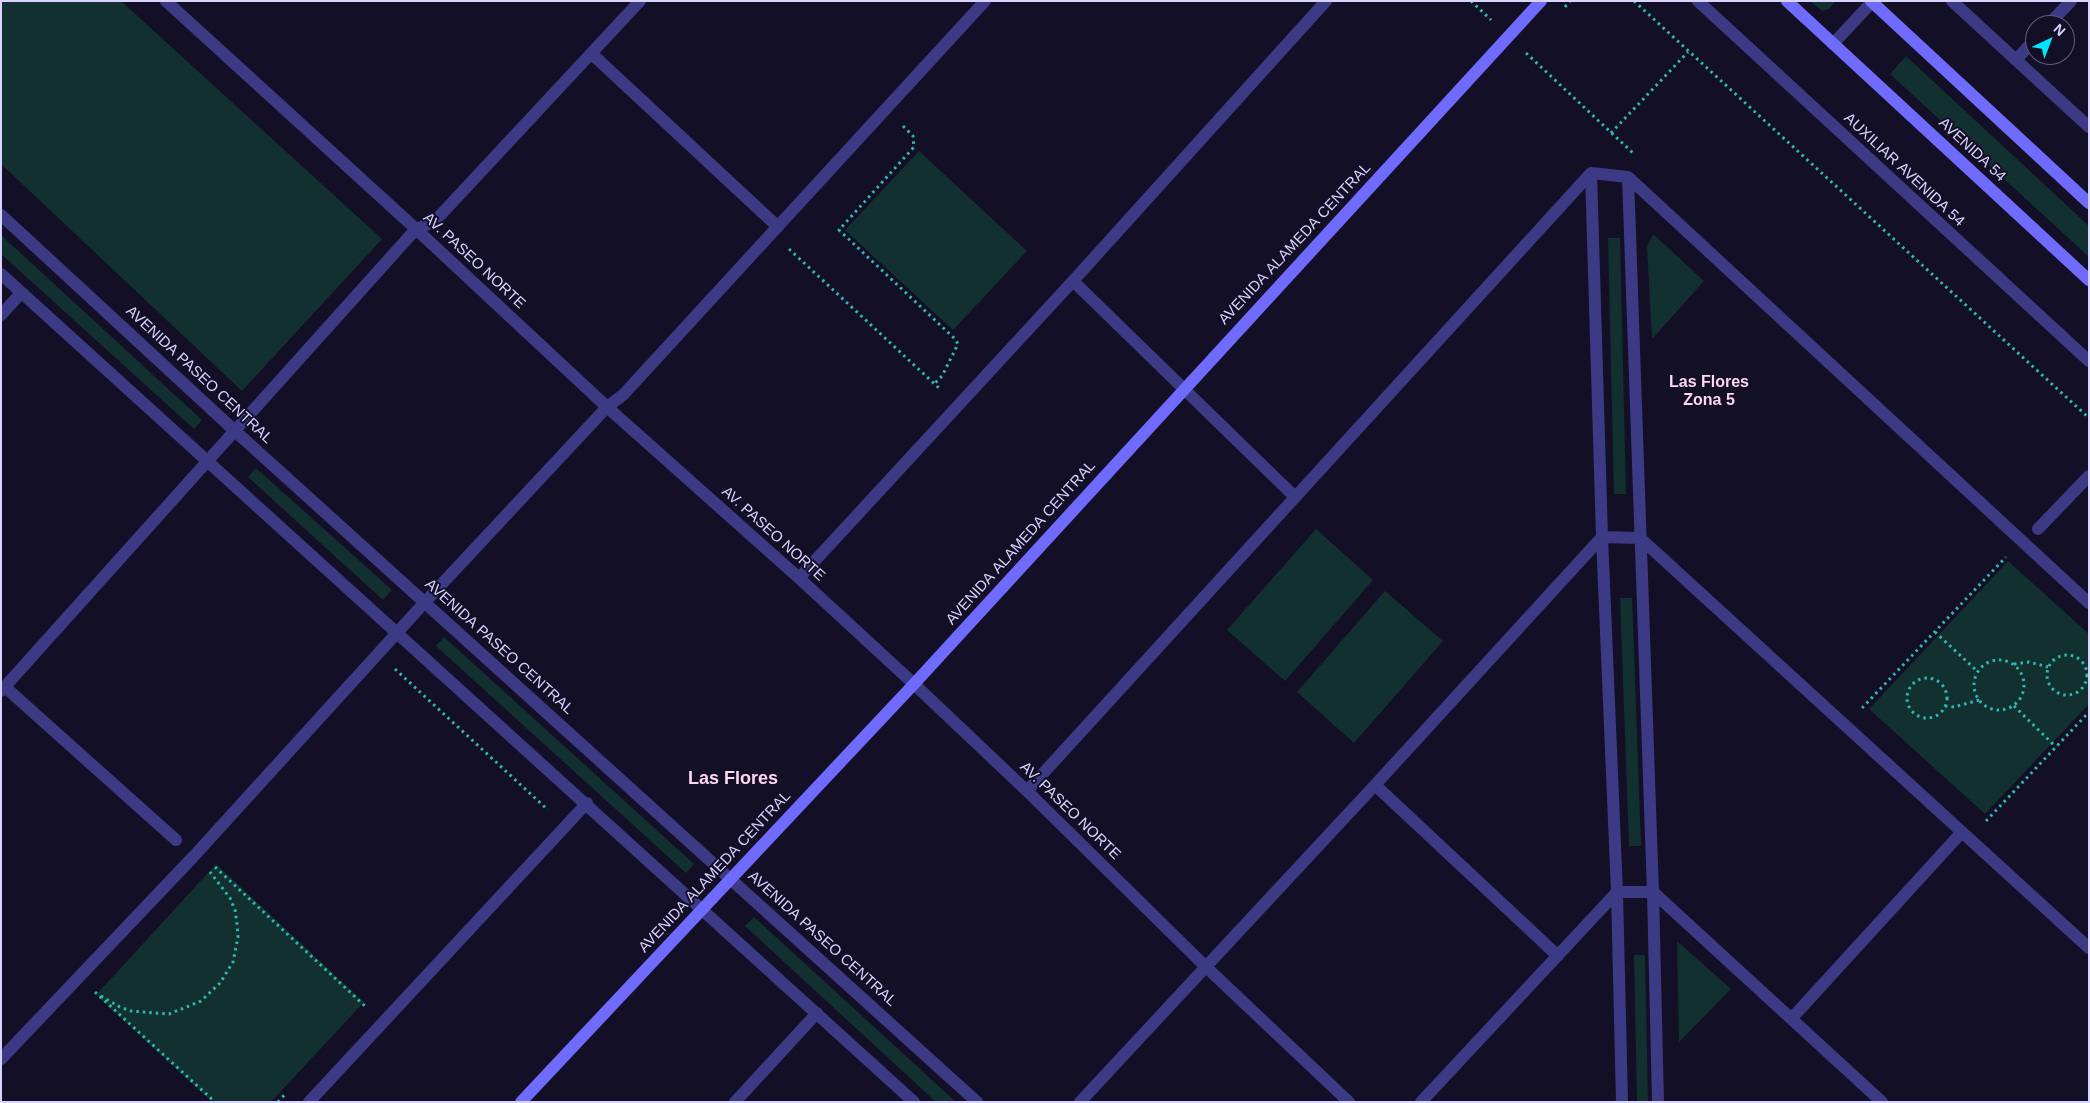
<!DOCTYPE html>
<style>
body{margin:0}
#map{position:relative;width:2090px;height:1103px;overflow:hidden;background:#130f26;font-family:Helvetica,sans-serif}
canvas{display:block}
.frame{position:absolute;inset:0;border:2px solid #d9d4ff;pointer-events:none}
.north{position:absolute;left:2025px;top:15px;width:50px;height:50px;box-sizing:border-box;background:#130f26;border:1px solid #625e7d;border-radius:50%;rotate:43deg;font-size:14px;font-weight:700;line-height:20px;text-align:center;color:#d9d4ff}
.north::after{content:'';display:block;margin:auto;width:18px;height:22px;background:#00e5ff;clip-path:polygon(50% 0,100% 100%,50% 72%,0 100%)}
</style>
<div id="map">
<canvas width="2090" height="1103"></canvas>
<div class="frame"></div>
<div class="north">N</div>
</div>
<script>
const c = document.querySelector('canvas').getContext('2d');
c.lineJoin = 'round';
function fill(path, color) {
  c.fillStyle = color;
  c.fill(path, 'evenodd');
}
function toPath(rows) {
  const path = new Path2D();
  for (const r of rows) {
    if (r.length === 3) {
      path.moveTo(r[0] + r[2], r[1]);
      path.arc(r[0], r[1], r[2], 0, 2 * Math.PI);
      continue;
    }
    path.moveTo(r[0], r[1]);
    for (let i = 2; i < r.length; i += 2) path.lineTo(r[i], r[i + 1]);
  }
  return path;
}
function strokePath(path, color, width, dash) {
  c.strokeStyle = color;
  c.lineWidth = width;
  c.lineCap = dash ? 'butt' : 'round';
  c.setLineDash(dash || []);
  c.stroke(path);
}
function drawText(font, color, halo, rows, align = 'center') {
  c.font = font + ' Helvetica,sans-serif';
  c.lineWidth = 4;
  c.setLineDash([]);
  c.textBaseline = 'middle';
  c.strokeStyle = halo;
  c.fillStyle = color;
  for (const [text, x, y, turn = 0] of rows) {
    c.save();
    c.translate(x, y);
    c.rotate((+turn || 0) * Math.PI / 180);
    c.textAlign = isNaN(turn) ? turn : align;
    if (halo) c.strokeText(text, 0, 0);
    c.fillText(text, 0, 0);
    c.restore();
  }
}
const green = toPath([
 [1,1,121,1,382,239,242,391,1,164],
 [1810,1,1836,1,1829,9,1822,11],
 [1906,56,2089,226,2089,257,1890,74],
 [919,151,1027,251,953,330,845,230],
 [1653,234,1704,281,1652,339,1647,247],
 [1,235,202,420,194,429,1,254],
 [1608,238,1620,238,1626,494,1614,494],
 [256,468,392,590,383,600,248,477],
 [1316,529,1373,580,1285,681,1227,630],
 [2008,561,2089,634,2089,704,1985,814,1869,709],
 [1385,591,1443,641,1354,743,1297,692],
 [1620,598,1632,598,1641,846,1629,846],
 [444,637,694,864,686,873,436,646],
 [216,864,364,1002,271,1102,212,1102,96,995],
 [754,917,956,1102,936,1102,745,926],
 [1677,941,1731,989,1679,1042],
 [1634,955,1645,955,1648,1102,1637,1102]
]);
const path = toPath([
 [1471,1,1491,20],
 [1634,1,2089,418],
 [1565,7,1570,1],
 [1526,53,1633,153],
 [903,126,913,136,914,147,839,230,955,339,958,344,942,376,934,384],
 [1611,133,1688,52],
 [789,249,940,389],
 [1935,632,1977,671],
 [2067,675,20],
 [1999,685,25],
 [2014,664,2029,662,2048,667],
 [395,669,548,810],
 [1927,698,20],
 [1945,706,1954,707,1979,700],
 [2014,706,2056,747],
 [1862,708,2006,557],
 [1986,821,2089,712],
 [215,867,366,1007],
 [95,992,215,1102],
 [101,996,120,1007,131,1011,169,1014,201,1001,220,983,233,962,238,937,237,924,235,910,230,898,210,872],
 [278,1102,286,1093]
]);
const street = toPath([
 [166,1,416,229,607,407,799,578,914,684,1027,791,1205,966,1349,1102],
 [1698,1,2089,361],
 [1952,1,2089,127],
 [2048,25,2071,1],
 [1833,44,1873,1],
 [592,54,778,227],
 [2016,60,2035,39],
 [1591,173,1602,537,1617,892,1622,1102],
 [1628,177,1653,892,1658,1102],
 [1,215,235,431,977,1102],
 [1,274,914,1102],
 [1073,281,1295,497],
 [1,315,21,293],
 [2038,529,2089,476],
 [799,578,1073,281,1326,1],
 [5,687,176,840],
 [1,691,416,229,434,222,640,1],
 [1375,785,1558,956],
 [1027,791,1591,173,1628,177,2089,603],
 [1792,1018,1962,832],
 [1,1059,194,856,425,602,607,407,623,395,985,1],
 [309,1102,587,803],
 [735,1102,817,1013],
 [1080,1102,1375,785,1602,537,1640,538,2089,948],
 [1421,1102,1617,892,1653,892,1882,1102]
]);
const secondary = toPath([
 [1787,1,2089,280],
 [1871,1,2089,203],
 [521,1102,914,684,1541,1]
]);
const streetNames = [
 ["AVENIDA 54",1972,150,43],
 ["AUXILIAR AVENIDA 54",1904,170,43],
 ["AVENIDA ALAMEDA CENTRAL",1295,244,-47],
 ["AV. PASEO NORTE",474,261,43],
 ["AVENIDA PASEO CENTRAL",199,375,43],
 ["AV. PASEO NORTE",773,534,42],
 ["AVENIDA ALAMEDA CENTRAL",1021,543,-48],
 ["AVENIDA PASEO CENTRAL",499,647,42],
 ["AV. PASEO NORTE",1070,811,44],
 ["AVENIDA ALAMEDA CENTRAL",715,872,-47],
 ["AVENIDA PASEO CENTRAL",822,939,42]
];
const neighbourhoodNames = [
 ["Las Flores",1709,383],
 ["Zona 5",1709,401]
];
const quarterNames = [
 ["Las Flores",733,779]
];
fill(green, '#12302f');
strokePath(path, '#2fb8b0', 3, [2.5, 4]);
strokePath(street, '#3d3a85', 12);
strokePath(secondary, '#6f6bff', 12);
drawText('15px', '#d9d4ff', '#130f26', streetNames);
drawText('bold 16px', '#ffd6f0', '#130f26', neighbourhoodNames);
drawText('bold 18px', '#ffd6f0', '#130f26', quarterNames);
</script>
